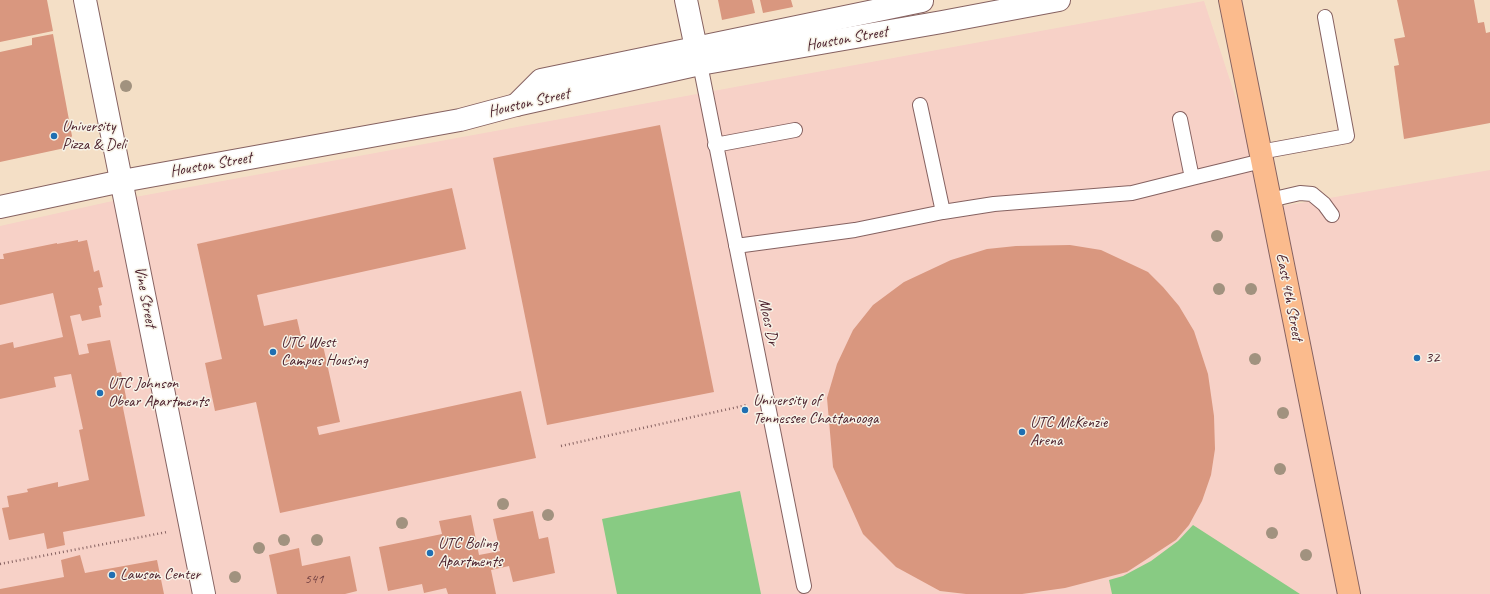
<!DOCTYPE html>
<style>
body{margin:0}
canvas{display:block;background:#f4dfc6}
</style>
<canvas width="1490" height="594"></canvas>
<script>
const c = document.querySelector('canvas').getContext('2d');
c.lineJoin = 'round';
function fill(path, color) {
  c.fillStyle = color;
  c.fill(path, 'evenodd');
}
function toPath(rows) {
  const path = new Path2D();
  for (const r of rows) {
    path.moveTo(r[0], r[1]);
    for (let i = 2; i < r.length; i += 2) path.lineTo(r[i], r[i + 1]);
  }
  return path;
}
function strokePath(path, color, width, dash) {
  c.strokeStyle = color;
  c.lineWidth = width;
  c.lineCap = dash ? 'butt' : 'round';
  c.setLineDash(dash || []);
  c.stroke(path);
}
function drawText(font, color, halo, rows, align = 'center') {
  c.font = font + ' Caveat,sans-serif';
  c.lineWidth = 3;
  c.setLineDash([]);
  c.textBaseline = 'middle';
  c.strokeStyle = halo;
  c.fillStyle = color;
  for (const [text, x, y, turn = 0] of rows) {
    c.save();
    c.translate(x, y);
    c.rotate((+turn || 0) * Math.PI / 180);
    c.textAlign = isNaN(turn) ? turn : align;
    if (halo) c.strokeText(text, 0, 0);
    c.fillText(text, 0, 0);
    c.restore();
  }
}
const built = toPath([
 [1204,1,1272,208,1490,170,1490,594,0,594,0,226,108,202]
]);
const green = toPath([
 [740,491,761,594,617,594,602,519],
 [1193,525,1300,594,1112,594,1109,580,1123,576,1151,561,1178,541]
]);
const building = toPath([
 [0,0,47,0,53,31,0,42],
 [718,0,752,0,755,13,722,20],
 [760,0,791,0,793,7,763,13],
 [1397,0,1474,0,1478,23,1484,22,1486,33,1490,32,1490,123,1404,139,1394,66,1399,65,1394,39,1405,37],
 [53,34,72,136,65,148,0,162,0,52,32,45,32,38],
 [660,125,714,392,547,425,493,158],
 [452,188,466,249,257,295,264,326,297,319,303,345,322,341,340,422,317,427,319,435,521,391,536,458,280,513,256,402,215,411,205,363,222,359,197,244],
 [78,240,78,242,87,240,94,272,99,270,103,287,98,288,102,305,99,306,101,317,82,321,80,314,70,316,79,355,89,353,87,344,110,340,117,373,121,372,127,402,122,403,145,516,63,532,65,545,47,549,44,533,9,540,2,508,9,507,7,496,28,492,27,489,58,482,58,487,89,480,79,430,83,429,71,374,54,377,56,387,0,399,0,345,13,342,14,348,63,337,53,293,0,305,0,259,4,259,3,254,57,243,57,244],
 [1070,245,1101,250,1148,272,1163,287,1179,306,1194,331,1208,374,1214,416,1215,449,1211,475,1202,501,1189,525,1176,540,1127,572,1065,588,1022,594,966,594,940,591,896,567,863,534,833,467,827,398,837,364,853,330,873,305,904,282,951,260,987,249,1016,246],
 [533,511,539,539,548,537,555,573,513,582,509,566,491,570,496,594,448,594,446,588,424,593,422,584,388,591,379,547,442,534,439,521,471,515,479,555,500,551,493,519],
 [299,548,302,566,350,556,357,591,345,594,277,594,269,555],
 [80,555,85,573,157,560,164,594,0,594,0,589,64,577,61,560]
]);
const path = toPath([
 [561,446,747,405],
 [0,564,167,532]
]);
const service = toPath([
 [700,64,804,586],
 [920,105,943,212],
 [1180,119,1192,178,1262,161],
 [715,145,795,130],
 [1260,152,1347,136,1325,17],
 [1270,200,1300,193,1312,194,1324,204,1332,215],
 [736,246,855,230,943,212,994,204,1132,193,1192,178]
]);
const minor = toPath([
 [85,0,204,594],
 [686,0,696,48],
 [516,105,541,80,922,1]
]);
const tertiary = toPath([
 [0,207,122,181,460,120,516,105,700,64,942,22,1059,0]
]);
const primary = toPath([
 [1230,0,1349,594]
]);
const trees = [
 [126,86],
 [1217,236],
 [1219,289],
 [1251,289],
 [1255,359],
 [1283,413],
 [1280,469],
 [503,504],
 [548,515],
 [402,523],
 [1272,533],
 [284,540],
 [317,540],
 [259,548],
 [1306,555],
 [235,577]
];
const markers = [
 [54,136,4,"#1f6fb2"],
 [273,352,4,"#1f6fb2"],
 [1417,358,4,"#1f6fb2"],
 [100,393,4,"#1f6fb2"],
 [745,410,4,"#1f6fb2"],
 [1022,432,4,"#1f6fb2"],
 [430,553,4,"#1f6fb2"],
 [112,575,4,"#1f6fb2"]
];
const numberNames = [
 ["541",314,579]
];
const streetNames = [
 ["Houston Street",847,39,-10],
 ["Houston Street",529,103,-13],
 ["Houston Street",211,165,-10],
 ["Vine Street",145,297,79],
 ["East 4th Street",1289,297,79],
 ["Mocs Dr",768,322,78]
];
const poiNames = [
 ["University",62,127],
 ["Pizza & Deli",62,145],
 ["UTC West",281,343],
 ["Campus Housing",281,361],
 ["32",1425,358],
 ["UTC Johnson",108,384],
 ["Obear Apartments",108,402],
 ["University of",753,401],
 ["Tennessee Chattanooga",753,419],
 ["UTC McKenzie",1030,423],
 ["Arena",1030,441],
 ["UTC Boling",438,544],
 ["Apartments",438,562],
 ["Lawson Center",120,575]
];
fill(built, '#f7d1c7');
fill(green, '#88cb83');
fill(building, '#d9977f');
strokePath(service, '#866261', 16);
strokePath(minor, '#866261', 24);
strokePath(tertiary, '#866261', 24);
strokePath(primary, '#866261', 24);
strokePath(path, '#866261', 2.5, [1, 3]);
strokePath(service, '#fff', 14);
strokePath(minor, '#fff', 22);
strokePath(tertiary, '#fff', 22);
strokePath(primary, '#fbbb8d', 22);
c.fillStyle = '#a1927f';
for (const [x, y] of trees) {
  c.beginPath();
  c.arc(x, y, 6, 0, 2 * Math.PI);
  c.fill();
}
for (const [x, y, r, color] of markers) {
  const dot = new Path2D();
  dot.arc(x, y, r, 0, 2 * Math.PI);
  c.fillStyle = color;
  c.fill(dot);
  strokePath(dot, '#f7f3e8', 1.5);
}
drawText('14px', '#6e3d40', null, numberNames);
drawText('16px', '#4a1f2b', '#f7f3e8', streetNames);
drawText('16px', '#4a1f2b', '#f7f3e8', poiNames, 'left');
</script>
